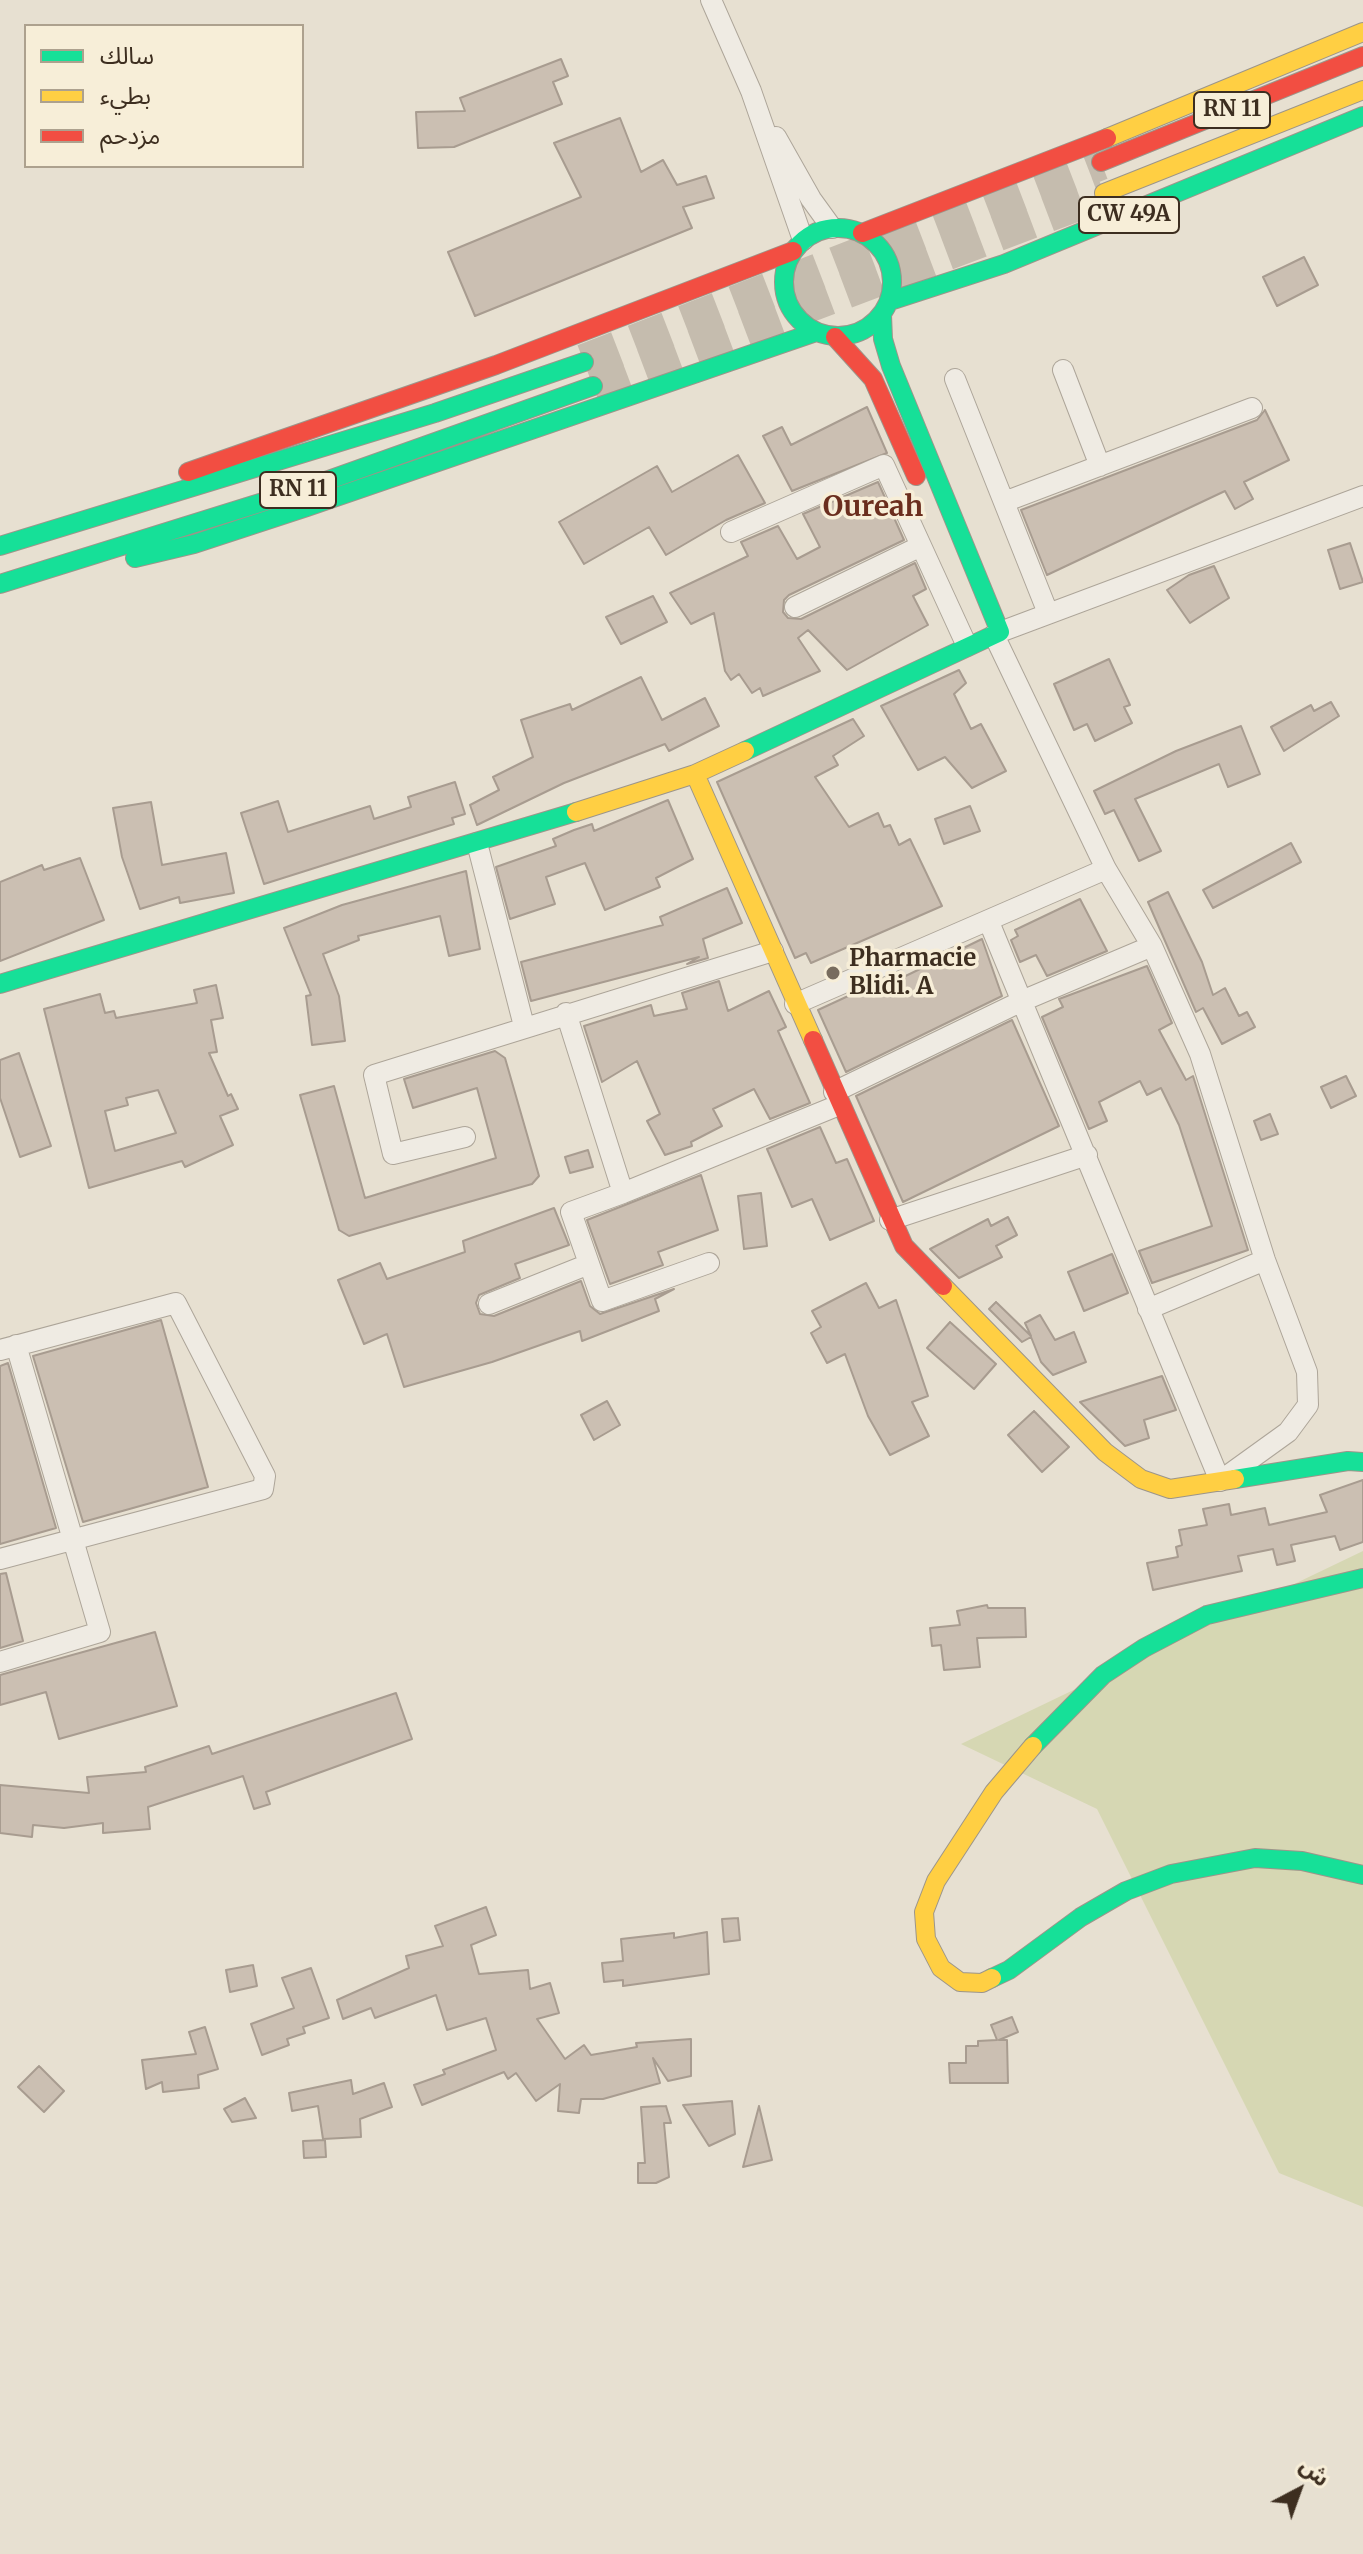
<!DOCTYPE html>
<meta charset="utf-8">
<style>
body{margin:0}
#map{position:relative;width:1363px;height:2554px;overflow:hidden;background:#e7e0d1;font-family:Merriweather,"Noto Sans Arabic",serif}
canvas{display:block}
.legend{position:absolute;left:24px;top:24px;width:280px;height:144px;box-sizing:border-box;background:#f7eed8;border:2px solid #ada18e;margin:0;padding:10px 14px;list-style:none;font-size:24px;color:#3d2e20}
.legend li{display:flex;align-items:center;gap:16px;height:40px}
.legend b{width:40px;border:2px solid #ada18e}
.north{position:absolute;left:1259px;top:2450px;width:80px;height:80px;-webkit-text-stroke:6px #f7eed8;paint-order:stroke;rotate:41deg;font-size:22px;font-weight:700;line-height:32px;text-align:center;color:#3d2e20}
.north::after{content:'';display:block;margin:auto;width:28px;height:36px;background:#3d2e20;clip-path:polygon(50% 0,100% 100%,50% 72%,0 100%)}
</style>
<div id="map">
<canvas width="1363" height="2554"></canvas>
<ul class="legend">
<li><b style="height:10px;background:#16e098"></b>سالك</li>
<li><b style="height:10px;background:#ffcf43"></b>بطيء</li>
<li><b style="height:10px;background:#f24e42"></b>مزدحم</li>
</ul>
<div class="north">ش</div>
</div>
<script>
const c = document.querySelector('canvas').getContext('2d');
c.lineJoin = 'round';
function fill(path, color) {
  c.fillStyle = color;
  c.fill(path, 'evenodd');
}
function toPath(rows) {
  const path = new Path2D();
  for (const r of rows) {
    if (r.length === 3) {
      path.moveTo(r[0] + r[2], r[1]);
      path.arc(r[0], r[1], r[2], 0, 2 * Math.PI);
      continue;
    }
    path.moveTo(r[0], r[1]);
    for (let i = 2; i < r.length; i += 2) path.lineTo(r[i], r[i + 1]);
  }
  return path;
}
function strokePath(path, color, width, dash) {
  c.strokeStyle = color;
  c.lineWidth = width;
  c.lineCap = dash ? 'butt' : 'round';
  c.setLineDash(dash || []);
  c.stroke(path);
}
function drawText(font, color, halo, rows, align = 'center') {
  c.font = font + ' Merriweather,serif';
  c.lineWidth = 7;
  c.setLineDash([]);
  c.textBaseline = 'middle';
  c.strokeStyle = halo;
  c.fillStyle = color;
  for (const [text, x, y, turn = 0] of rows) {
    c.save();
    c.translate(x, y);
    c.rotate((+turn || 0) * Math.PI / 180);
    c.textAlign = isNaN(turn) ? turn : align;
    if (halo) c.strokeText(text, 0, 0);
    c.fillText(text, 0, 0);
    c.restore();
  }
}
const green = toPath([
 [1363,1551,1363,2207,1279,2173,1097,1809,961,1744]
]);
const building = toPath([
 [561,59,568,76,553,82,562,104,454,147,418,148,416,112,465,111,460,98,561,59],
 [620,118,641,172,663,160,677,185,706,176,714,198,683,207,692,228,475,316,448,252,581,197,554,143,620,118],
 [1304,257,1318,285,1277,306,1263,277,1304,257],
 [867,407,887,453,792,491,763,436,782,427,791,445,867,407],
 [1265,410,1289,460,1244,482,1253,499,1235,509,1225,491,1047,575,1021,510,1257,420,1265,410],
 [738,455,765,503,726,520,666,555,649,527,584,564,559,522,657,466,672,492,738,455],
 [878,482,904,540,789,595,784,600,783,612,788,618,801,619,915,563,926,589,913,596,928,625,847,670,808,630,798,638,820,671,763,696,760,688,752,693,739,674,731,680,725,671,714,613,691,624,670,593,748,556,741,542,778,526,797,559,820,547,803,514,878,482],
 [1350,543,1363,582,1340,589,1328,550,1350,543],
 [1214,566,1229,598,1190,623,1167,590,1189,575,1214,566],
 [653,596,667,622,621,644,606,617,653,596],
 [1109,659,1130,705,1124,707,1132,723,1095,741,1087,724,1074,730,1054,684,1109,659],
 [959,670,966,683,954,694,971,729,981,724,1006,771,972,788,945,757,918,770,881,706,959,670],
 [641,677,662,720,705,698,719,726,669,751,665,744,564,783,477,825,470,805,499,790,493,777,533,757,521,720,570,704,572,710,641,677],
 [1331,702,1339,716,1284,751,1271,727,1311,705,1314,711,1331,702],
 [853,719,864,736,833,756,838,765,815,777,849,827,878,813,884,827,890,825,899,845,910,839,942,906,811,963,806,953,795,958,717,782,853,719],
 [1241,726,1260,774,1228,787,1219,764,1135,799,1161,851,1139,861,1114,810,1105,814,1094,791,1176,751,1241,726],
 [455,782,465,814,452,818,454,824,264,884,241,813,278,801,288,832,370,806,374,819,411,807,408,797,455,782],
 [668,800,693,859,656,878,660,887,605,910,585,863,546,877,555,904,510,919,496,867,556,846,553,839,574,830,592,824,594,831,668,800],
 [151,802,162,865,226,853,234,893,180,903,179,897,140,909,122,857,113,808,151,802],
 [970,806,980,831,944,844,935,819,970,806],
 [1291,843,1301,862,1213,908,1203,890,1291,843],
 [80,858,104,920,0,961,0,882,42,865,44,870,80,858],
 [466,871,480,949,449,956,440,916,358,936,359,940,323,954,339,996,345,1041,312,1045,306,996,311,995,284,928,342,905,466,871],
 [727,888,742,923,703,939,708,958,687,964,699,957,531,1001,521,962,663,925,660,917,727,888],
 [1168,892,1202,962,1213,995,1225,988,1239,1016,1247,1012,1255,1027,1222,1044,1203,1008,1196,1012,1148,902,1168,892],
 [1080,899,1107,951,1047,976,1036,955,1020,962,1011,940,1018,936,1015,930,1080,899],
 [982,939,1002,996,846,1072,818,1010,887,978,889,984,982,939],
 [1147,966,1172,1023,1159,1030,1186,1080,1193,1076,1248,1250,1152,1283,1139,1251,1212,1226,1179,1125,1161,1088,1147,1095,1140,1081,1099,1102,1107,1121,1089,1129,1042,1017,1063,1007,1059,999,1147,966],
 [719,981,728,1011,769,991,786,1027,778,1031,810,1103,770,1119,754,1089,713,1109,722,1126,691,1142,692,1146,665,1155,647,1121,660,1114,637,1061,602,1082,584,1026,651,1005,654,1016,687,1009,682,993,719,981],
 [216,985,223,1018,211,1020,217,1052,209,1053,228,1096,231,1094,238,1109,220,1116,233,1145,185,1167,182,1161,89,1188,44,1009,100,994,105,1013,114,1011,116,1018,197,1003,194,990,216,985],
 [158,1090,176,1133,115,1151,105,1111,128,1105,126,1098,158,1090],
 [1012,1020,1059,1126,903,1202,856,1096,1012,1020],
 [495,1051,505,1058,539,1176,532,1184,349,1236,339,1230,300,1095,334,1086,365,1198,496,1158,477,1088,413,1108,404,1079,495,1051],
 [19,1053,51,1146,20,1157,0,1098,0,1060,19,1053],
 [1346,1076,1356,1096,1331,1108,1321,1087,1346,1076],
 [1270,1114,1278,1134,1261,1140,1254,1121,1270,1114],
 [820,1127,836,1163,847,1159,874,1221,830,1240,812,1199,792,1207,767,1149,820,1127],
 [588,1150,593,1167,570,1173,565,1157,588,1150],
 [701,1175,718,1230,658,1252,663,1265,610,1284,587,1220,701,1175],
 [761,1193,767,1246,744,1249,738,1196,761,1193],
 [554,1208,569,1245,515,1264,520,1278,479,1295,476,1303,480,1314,494,1316,581,1281,590,1306,600,1314,674,1289,655,1299,659,1311,582,1341,580,1331,492,1362,404,1387,387,1334,364,1344,338,1280,380,1263,387,1279,465,1252,463,1241,554,1208],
 [1008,1217,1017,1235,996,1246,1002,1257,959,1278,930,1249,988,1219,991,1226,1008,1217],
 [1112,1254,1128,1293,1084,1311,1068,1272,1112,1254],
 [866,1283,879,1308,896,1300,928,1396,912,1402,929,1436,890,1455,868,1416,845,1354,827,1363,811,1333,821,1327,812,1311,866,1283],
 [996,1302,1031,1336,1025,1323,1040,1315,1055,1340,1074,1332,1086,1362,1053,1375,1041,1362,1031,1337,1022,1342,989,1309,996,1302],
 [161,1320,208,1487,83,1522,33,1356,161,1320],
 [950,1322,996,1364,974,1389,927,1348,950,1322],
 [8,1363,56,1528,0,1544,0,1366,8,1363],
 [1162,1376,1176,1410,1144,1420,1149,1438,1125,1446,1080,1402,1162,1376],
 [607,1401,620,1425,594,1440,581,1415,607,1401],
 [1034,1411,1069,1447,1042,1472,1008,1435,1034,1411],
 [1363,1480,1363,1542,1340,1550,1335,1536,1291,1545,1295,1561,1277,1565,1273,1549,1238,1556,1242,1571,1153,1590,1147,1563,1178,1557,1176,1547,1182,1545,1179,1530,1207,1525,1203,1509,1229,1504,1231,1515,1265,1508,1269,1525,1327,1512,1320,1495,1363,1480],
 [6,1573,23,1641,0,1648,0,1574,6,1573],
 [987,1605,988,1608,1025,1608,1026,1637,977,1638,980,1667,944,1670,941,1645,932,1646,930,1628,960,1625,957,1611,987,1605],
 [155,1632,177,1706,59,1739,46,1692,0,1705,0,1675,155,1632],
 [396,1693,412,1739,266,1792,270,1804,254,1809,243,1776,148,1807,150,1829,103,1833,103,1823,64,1828,33,1825,32,1837,0,1833,0,1785,89,1793,87,1777,146,1772,145,1767,209,1746,212,1754,396,1693],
 [486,1907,496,1935,471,1945,479,1974,528,1970,530,1989,550,1983,559,2013,537,2019,565,2059,584,2045,591,2055,637,2047,636,2043,691,2039,691,2076,668,2081,653,2058,660,2083,603,2099,581,2099,579,2113,558,2111,560,2084,536,2101,516,2073,508,2079,504,2072,422,2105,414,2085,445,2074,443,2070,496,2050,486,2018,447,2030,436,1995,375,2018,371,2008,343,2019,337,2000,409,1968,406,1956,443,1946,435,1926,486,1907],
 [738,1918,740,1940,724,1942,722,1919,738,1918],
 [707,1932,709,1974,623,1986,623,1980,604,1982,602,1963,623,1961,621,1939,674,1933,674,1938,707,1932],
 [253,1965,257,1986,230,1992,226,1970,253,1965],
 [311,1968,329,2018,303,2027,305,2033,287,2039,289,2045,262,2055,251,2024,294,2008,282,1978,311,1968],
 [1012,2017,1018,2032,999,2040,1007,2040,1008,2083,950,2083,949,2063,966,2063,966,2046,978,2046,978,2041,997,2040,991,2025,1012,2017],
 [205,2027,218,2069,198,2075,199,2088,163,2092,162,2082,146,2089,142,2060,196,2054,189,2032,205,2027],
 [39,2066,64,2091,44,2112,18,2087,39,2066],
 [351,2080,353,2094,384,2083,392,2107,360,2119,361,2137,323,2139,318,2106,292,2111,289,2093,351,2080],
 [245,2098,256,2118,232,2122,224,2109,245,2098],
 [732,2101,735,2134,709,2146,683,2105,732,2101],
 [666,2106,671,2123,664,2123,669,2177,656,2183,638,2183,638,2163,645,2163,641,2107,666,2106],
 [759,2106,772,2160,743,2167,759,2106],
 [325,2140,326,2157,304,2158,303,2141,325,2140]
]);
const highwayTunnel = toPath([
 [584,362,1101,162],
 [593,386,1104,193]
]);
const street = toPath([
 [711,0,751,91,803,240],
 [776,137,811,199,832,228],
 [1063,370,1100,466],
 [955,379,1048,613],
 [1004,502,1252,408],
 [731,532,884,465,967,646],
 [795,607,921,546],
 [1000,632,1363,496],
 [477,843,524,1026],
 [989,922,1220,1481,1288,1432,1308,1405,1307,1372,1265,1260,1200,1054,1152,946,1106,869,994,635],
 [795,1004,1106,869],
 [566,1013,623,1193,839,1105],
 [834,1092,1022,1001,1152,946],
 [465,1137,393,1154,374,1075,773,951],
 [623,1193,571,1212,602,1301,709,1263],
 [890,1220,1087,1155],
 [489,1304,589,1264],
 [1148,1309,1265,1260],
 [0,1350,176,1303,265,1476,263,1489,0,1559],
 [0,1662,100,1632,16,1345]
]);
const fast = toPath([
 [838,282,54],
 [890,301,1004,264,1363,116],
 [0,546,435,413,584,362],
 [135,558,194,544,307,507,816,332],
 [0,584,295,492,593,386],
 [745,751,1000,632,891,366,883,339,882,315],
 [0,984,576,812],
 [1235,1479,1348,1461,1363,1462],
 [1033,1746,1103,1675,1144,1648,1207,1615,1363,1578],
 [992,1978,1009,1970,1081,1917,1126,1891,1171,1874,1255,1858,1302,1861,1363,1875]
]);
const slow = toPath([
 [1107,138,1363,32],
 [1104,193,1363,90],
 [745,751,695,774,813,1040],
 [576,812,695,774],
 [943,1286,1105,1452,1141,1479,1170,1489,1235,1479],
 [992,1978,982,1983,960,1982,941,1968,926,1939,924,1912,936,1881,994,1792,1033,1746]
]);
const jam = toPath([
 [1101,162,1363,56],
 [862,233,1107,138],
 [835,337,873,379,916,476],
 [188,472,496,365,793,251],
 [813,1040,904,1246,943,1286]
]);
const markers = [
 [833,973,8,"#786c5e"]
];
const shields = [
 [1232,110,76],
 [1129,215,100],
 [298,490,76]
];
const shieldNames = [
 ["RN 11",1232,110],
 ["CW 49A",1129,215],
 ["RN 11",298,490]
];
const poiNames = [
 ["Pharmacie",849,959],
 ["Blidi. A",849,987]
];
const quarterNames = [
 ["Oureah",873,508]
];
fill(green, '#d6d7b3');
fill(building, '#cbbfb2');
strokePath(building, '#a89c90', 2);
strokePath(highwayTunnel, '#c5bcae', 36, [36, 18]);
strokePath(street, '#ada599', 22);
strokePath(fast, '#9c958a', 20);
strokePath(slow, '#9c958a', 20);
strokePath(jam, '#9c958a', 20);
strokePath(street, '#efebe3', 20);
strokePath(fast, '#16e098', 18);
strokePath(slow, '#ffcf43', 18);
strokePath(jam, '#f24e42', 18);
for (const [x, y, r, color] of markers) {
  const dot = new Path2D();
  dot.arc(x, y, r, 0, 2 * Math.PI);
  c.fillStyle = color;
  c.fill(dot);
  strokePath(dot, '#f7eed8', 3);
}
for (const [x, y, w] of shields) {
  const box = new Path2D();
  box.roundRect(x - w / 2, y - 18, w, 36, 6);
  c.fillStyle = '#f7eed8';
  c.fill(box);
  strokePath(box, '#3d2e20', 2);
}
drawText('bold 22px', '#3d2e20', null, shieldNames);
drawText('bold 24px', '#3d2e20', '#f7eed8', poiNames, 'left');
drawText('bold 28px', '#6b2e1e', '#f7eed8', quarterNames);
</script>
